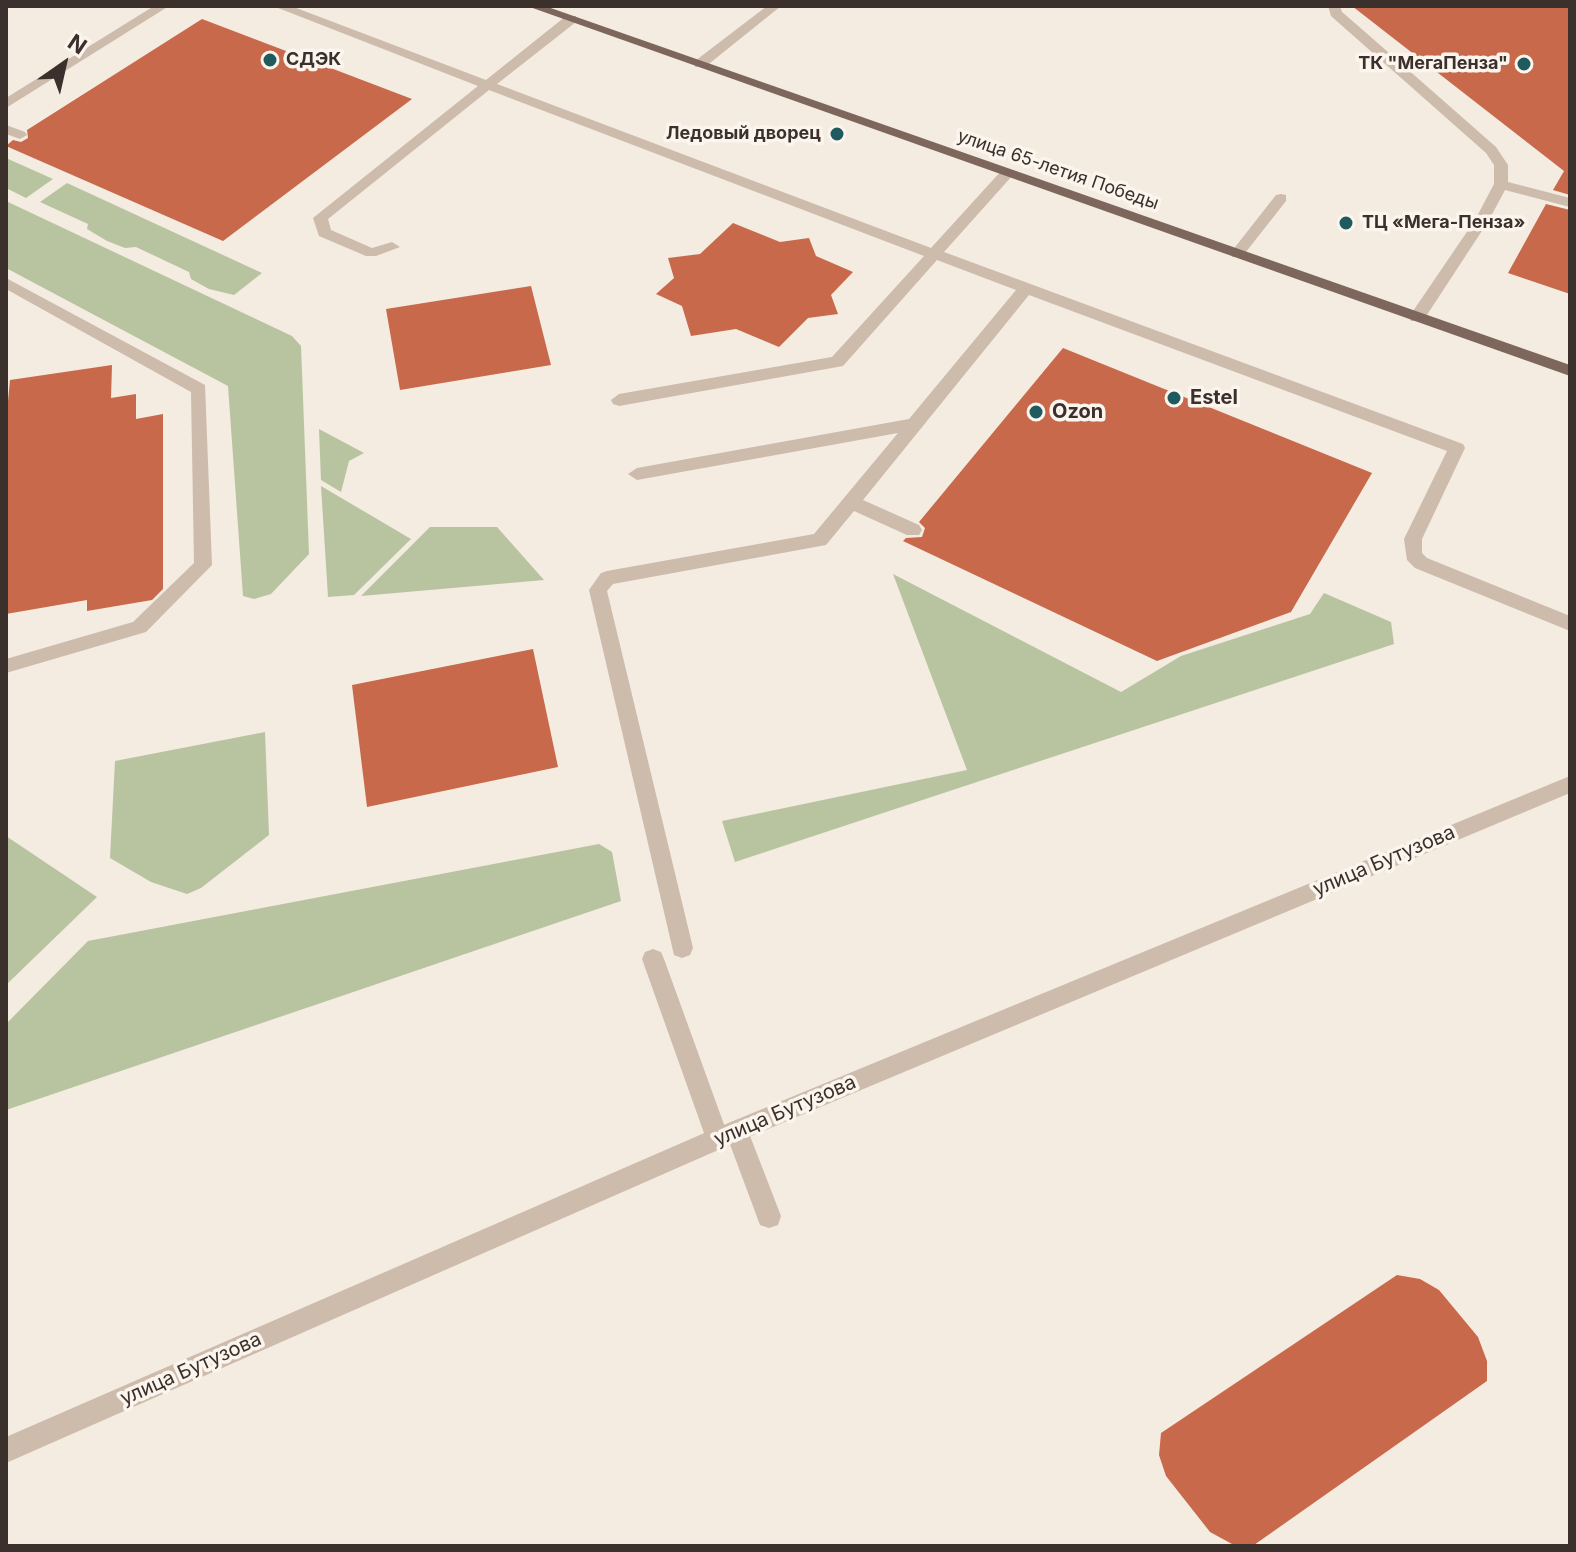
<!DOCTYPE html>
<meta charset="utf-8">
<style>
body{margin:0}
#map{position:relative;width:1576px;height:1552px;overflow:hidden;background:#f4ebe1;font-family:Inter,sans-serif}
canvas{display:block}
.frame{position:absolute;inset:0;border:8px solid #3b302b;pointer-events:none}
.north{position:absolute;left:24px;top:24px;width:80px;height:80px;-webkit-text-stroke:6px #fbf5ee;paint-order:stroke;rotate:34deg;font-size:22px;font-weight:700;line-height:32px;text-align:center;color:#3b302b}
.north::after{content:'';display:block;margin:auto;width:28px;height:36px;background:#3b302b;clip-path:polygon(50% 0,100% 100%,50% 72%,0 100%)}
</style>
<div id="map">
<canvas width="1576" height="1552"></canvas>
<div class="frame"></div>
<div class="north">N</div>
</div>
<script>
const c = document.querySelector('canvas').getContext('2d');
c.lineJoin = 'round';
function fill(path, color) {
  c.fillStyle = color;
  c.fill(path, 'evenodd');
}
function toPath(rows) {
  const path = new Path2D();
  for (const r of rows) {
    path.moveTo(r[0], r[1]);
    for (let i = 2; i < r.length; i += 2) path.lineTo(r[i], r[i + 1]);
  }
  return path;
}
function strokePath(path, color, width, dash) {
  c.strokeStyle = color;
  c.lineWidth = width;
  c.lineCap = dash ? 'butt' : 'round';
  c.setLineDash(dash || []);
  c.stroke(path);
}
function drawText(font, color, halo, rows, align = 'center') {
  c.font = font + ' Inter,sans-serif';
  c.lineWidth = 7;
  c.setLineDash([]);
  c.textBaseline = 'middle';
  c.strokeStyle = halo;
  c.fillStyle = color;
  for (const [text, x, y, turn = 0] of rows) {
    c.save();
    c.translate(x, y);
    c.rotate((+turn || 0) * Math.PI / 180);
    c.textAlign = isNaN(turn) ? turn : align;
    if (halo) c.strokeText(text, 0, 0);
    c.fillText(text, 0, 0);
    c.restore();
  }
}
const green = toPath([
 [6,158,53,179,26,198,6,188],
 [67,183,262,273,234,295,209,289,191,279,189,272,136,247,125,248,107,241,87,229,88,224,40,202],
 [6,201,292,336,301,346,309,554,271,594,254,599,243,596,228,386,6,268],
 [319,429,364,453,349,461,341,492,321,480],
 [321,486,411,539,354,595,328,597],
 [430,527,497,527,544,580,361,596],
 [893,574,1121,692,1181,656,1310,614,1324,593,1391,622,1394,644,735,862,722,821,967,770],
 [265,732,269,835,201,888,187,894,151,882,110,858,115,761],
 [6,836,97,897,6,985],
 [599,844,612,852,621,901,6,1110,6,1024,88,941]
]);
const building = toPath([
 [1352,6,1570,6,1570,195,1553,190,1564,171],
 [202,19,412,99,223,241,6,146,13,140,21,142,28,138,27,130],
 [1546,204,1570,210,1570,294,1508,273],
 [733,223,780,242,809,238,816,256,853,272,831,295,838,314,808,318,779,347,736,329,691,336,682,306,656,294,674,278,668,258,700,254],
 [531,286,551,365,400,390,386,309],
 [1063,348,1372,473,1291,612,1157,661,903,541,906,538,922,537,925,528,919,522],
 [112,365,111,398,136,394,136,419,163,414,163,589,152,600,87,611,87,600,6,614,6,422,10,380],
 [533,649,558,767,367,807,352,685],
 [1397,1275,1420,1279,1439,1290,1478,1337,1487,1361,1487,1381,1254,1545,1232,1544,1210,1532,1166,1476,1159,1455,1161,1433]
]);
const service = toPath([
 [154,6,169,6,6,108,6,98,154,6],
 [273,6,291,6,486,80,566,16,576,16,576,22,497,84,931,248,1002,170,1012,170,1012,176,944,252,1463,444,1465,448,1422,539,1422,553,1427,558,1570,616,1570,631,1415,568,1407,560,1404,539,1447,451,1029,295,863,500,919,525,922,530,919,535,907,535,854,511,826,545,613,584,607,591,693,948,690,955,682,958,674,955,589,590,601,573,607,571,814,534,898,433,637,480,628,474,637,468,909,419,1016,290,937,260,843,366,619,406,613,404,611,400,619,394,832,357,924,256,489,90,328,219,331,230,372,248,392,242,400,247,376,256,366,256,319,236,313,218,478,86,273,6],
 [767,6,781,6,705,67,695,67,695,61,767,6],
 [1328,6,1340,6,1342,12,1364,31,1496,147,1508,165,1508,182,1570,198,1570,207,1505,190,1489,220,1423,321,1411,321,1409,317,1475,220,1494,184,1494,165,1486,153,1331,16,1328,6],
 [6,125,25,132,27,135,20,139,6,134,6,125],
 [1281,194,1286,195,1286,201,1242,257,1232,257,1232,251,1276,195,1281,194],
 [6,278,205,385,212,565,146,632,6,673,6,659,133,622,194,563,191,392,6,289,6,278],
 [653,949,661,952,664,959,726,1130,729,1123,737,1120,745,1123,781,1216,778,1225,769,1228,760,1225,728,1139,725,1147,717,1150,709,1147,642,959,645,952,653,949]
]);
const minor = toPath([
 [1570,776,1570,793,725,1147,6,1463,6,1437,709,1131,1570,776]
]);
const primary = toPath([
 [527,6,545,6,1570,365,1570,376,527,6]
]);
const markers = [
 [270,60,8,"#1f5a5e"],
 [1524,64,8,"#1f5a5e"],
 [837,134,8,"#1f5a5e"],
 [1346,223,8,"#1f5a5e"],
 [1174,398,8,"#1f5a5e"],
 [1036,412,8,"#1f5a5e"]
];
const farPoinames = [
 ["СДЭК",286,60],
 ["ТК \"МегаПенза\"",1508,64,"right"],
 ["Ледовый дворец",821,134,"right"],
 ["ТЦ «Мега-Пенза»",1362,223]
];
const farStreetnames = [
 ["улица 65-летия Победы",1058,170,19]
];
const poiNames = [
 ["Estel",1190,398],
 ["Ozon",1052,412]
];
const streetNames = [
 ["улица Бутузова",1384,861,-23],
 ["улица Бутузова",785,1111,-23],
 ["улица Бутузова",191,1369,-24]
];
fill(green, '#b8c4a0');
fill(building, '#c8694b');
fill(service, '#cdbbac');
fill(minor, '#cdbbac');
fill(primary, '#7d675c');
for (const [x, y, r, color] of markers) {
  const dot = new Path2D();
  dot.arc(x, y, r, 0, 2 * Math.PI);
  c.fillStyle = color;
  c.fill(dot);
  strokePath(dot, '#fbf5ee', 3);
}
drawText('bold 18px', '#3b302b', '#fbf5ee', farPoinames, 'left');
drawText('18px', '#3b302b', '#fbf5ee', farStreetnames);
drawText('bold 20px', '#3b302b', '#fbf5ee', poiNames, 'left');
drawText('20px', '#3b302b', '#fbf5ee', streetNames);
</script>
